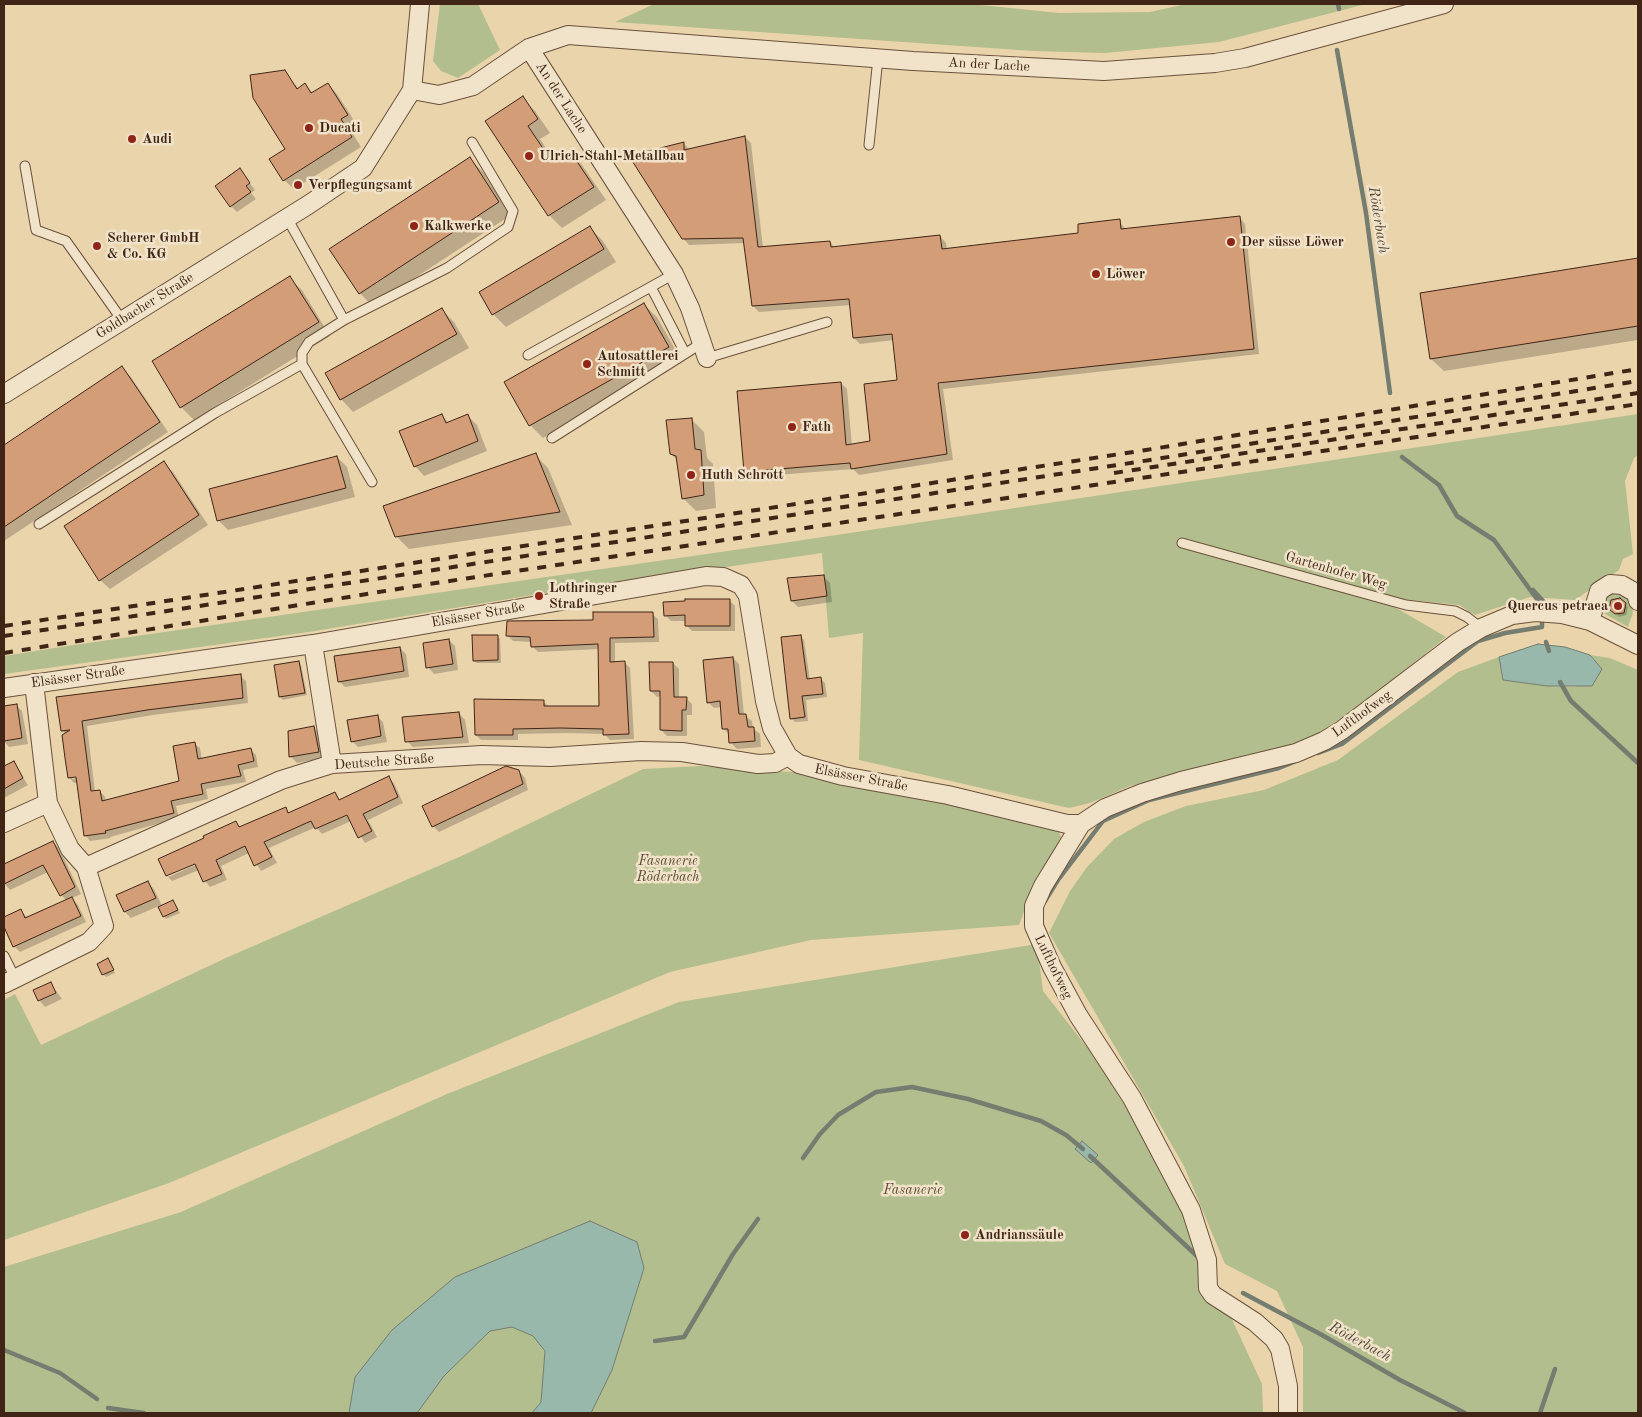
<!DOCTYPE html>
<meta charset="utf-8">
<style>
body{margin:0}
#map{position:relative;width:1642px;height:1417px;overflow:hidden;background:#ead4ac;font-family:"Old Standard TT",serif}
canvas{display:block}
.frame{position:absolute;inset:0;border:5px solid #402516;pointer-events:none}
</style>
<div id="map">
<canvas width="1642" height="1417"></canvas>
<div class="frame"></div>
</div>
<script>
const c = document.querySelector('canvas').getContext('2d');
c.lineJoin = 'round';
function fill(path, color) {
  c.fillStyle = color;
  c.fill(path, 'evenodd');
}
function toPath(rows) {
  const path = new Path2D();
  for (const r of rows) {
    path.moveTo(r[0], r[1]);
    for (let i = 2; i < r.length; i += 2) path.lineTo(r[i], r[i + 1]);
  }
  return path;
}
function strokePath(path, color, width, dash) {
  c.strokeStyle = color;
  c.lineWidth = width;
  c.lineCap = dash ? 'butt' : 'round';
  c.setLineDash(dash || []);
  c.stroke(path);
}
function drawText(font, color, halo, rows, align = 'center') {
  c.font = font + ' "Old Standard TT",serif';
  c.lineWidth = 5;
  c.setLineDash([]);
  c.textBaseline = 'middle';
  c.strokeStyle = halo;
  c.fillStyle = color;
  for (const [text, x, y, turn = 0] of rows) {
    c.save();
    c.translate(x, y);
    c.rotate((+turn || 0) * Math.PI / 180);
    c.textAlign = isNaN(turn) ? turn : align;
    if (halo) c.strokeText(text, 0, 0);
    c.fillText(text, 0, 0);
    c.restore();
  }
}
const green = toPath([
 [440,4,478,4,500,50,458,78,441,71,433,61],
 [654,4,971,4,1059,13,1150,12,1186,4,1366,4,1219,42,1105,53,1033,51,615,22],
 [1638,414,1638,455,1634,458,1625,481,1633,554,1623,559,1619,570,1575,600,1530,597,1475,615,1459,605,1392,598,1393,606,1446,637,1365,702,1311,738,1279,749,1130,786,1090,803,1069,808,859,760,863,633,829,638,822,553,527,596,309,632,4,674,4,656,67,646,790,542],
 [1615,592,1624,594,1631,600,1633,613,1628,627,1605,614,1603,606,1606,597],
 [1590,655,1610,658,1638,670,1638,1413,1303,1413,1303,1347,1277,1291,1225,1264,1184,1166,1049,933,1070,891,1087,867,1114,839,1144,822,1186,806,1264,790,1338,760,1458,672,1499,657,1503,680,1547,686,1575,687,1602,669],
 [700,766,793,772,863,789,976,808,1058,830,1063,841,1037,876,1019,925,811,940,670,972,169,1183,4,1240,4,1000,15,994,41,1045,228,957,466,854,643,769],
 [1037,944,1043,991,1093,1055,1156,1156,1262,1384,1263,1413,4,1413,4,1267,181,1212,447,1094,679,1002]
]);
const water = toPath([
 [1538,644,1565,647,1590,655,1602,669,1592,686,1547,686,1503,680,1499,657,1538,644],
 [1082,1141,1098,1155,1091,1163,1075,1149,1082,1141],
 [590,1221,637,1242,644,1268,612,1370,591,1413,532,1413,541,1402,545,1351,533,1336,512,1327,490,1331,444,1376,417,1413,349,1413,355,1377,392,1330,455,1277,590,1221]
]);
const shadow = toPath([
 [284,72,299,89,305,85,313,93,328,84,337,94,357,125,350,129,361,147,294,189,284,180,287,150],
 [522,98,535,111,550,133,540,139,555,162,570,152,582,165,606,200,562,228,549,215,487,121],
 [745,137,751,143,763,248,830,242,835,248,940,236,946,243,947,250,1080,234,1119,221,1126,230,1239,217,1245,224,1259,354,943,389,953,460,859,475,853,469,751,477,745,471,841,383,847,389,852,446,872,442,898,381,894,340,860,344,854,338,851,305,759,312,753,306,745,243,689,245,683,238,683,143,689,149],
 [470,159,483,172,511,215,372,306,360,293],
 [240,170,255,190,251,193,256,199,237,212,231,206],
 [590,228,603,241,616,262,506,327,493,314],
 [1638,259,1638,340,1444,371,1431,359,1421,294],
 [289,278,302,290,330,336,194,420,181,407],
 [644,305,657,317,681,360,543,438,530,425],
 [441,309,454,322,469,348,353,412,341,399],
 [122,368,131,377,168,432,4,541,4,447],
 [442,416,449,423,468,416,477,425,487,451,424,476,415,466],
 [691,419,704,432,707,458,713,464,716,508,696,511,683,498,678,461,671,454],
 [535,455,548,468,572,525,409,549,396,536],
 [337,457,347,467,355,497,228,530,218,520],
 [164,463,173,472,208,525,110,589,100,580],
 [824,577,830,583,832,602,798,607,792,601],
 [1620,599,1628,607,1626,615,1619,617,1611,608],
 [729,600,735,606,735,631,692,631,686,625,686,621,671,621,665,615],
 [652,614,658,619,659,642,615,643,615,663,625,663,630,668,634,739,610,740,604,734,567,733,518,734,518,740,481,740,476,735,543,701,549,707,600,707,599,649,538,652,532,646,532,642,513,641,508,636],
 [497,636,500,639,501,663,477,663,474,661],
 [800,636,804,640,810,680,821,679,825,683,827,697,806,700,808,721,795,722,791,718],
 [449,640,455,646,458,670,434,674,428,667],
 [400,648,406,654,409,677,345,687,339,681],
 [733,658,739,664,744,715,752,721,753,728,760,734,761,747,737,749,730,742,730,735,724,729,722,707,714,708,708,702],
 [299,662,301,665,307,695,283,700,280,697,275,666],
 [673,663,679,669,679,698,686,698,692,704,692,715,687,715,687,736,667,736,661,730,661,696,657,697,651,691],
 [240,676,246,681,248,703,153,715,87,726,95,792,100,791,105,797,106,801,180,782,194,743,200,748,202,760,251,750,256,755,258,767,243,770,246,782,206,789,208,799,176,806,179,818,110,837,111,838,90,841,85,835,78,782,74,783,69,777,66,734,62,731,57,698],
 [72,776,83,777,72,779],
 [16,705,22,711,28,744,9,747,4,741,4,707],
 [459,713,465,720,469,743,413,747,407,741],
 [377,716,383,722,387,742,358,747,352,741],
 [314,728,320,734,324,758,297,763,291,757],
 [13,763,28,785,4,798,4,768],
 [519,771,525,778,528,790,439,832,433,826],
 [388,778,394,783,403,803,368,820,377,837,365,843,351,821,322,834,316,827,269,848,277,863,261,871,249,853,221,866,227,880,210,887,205,881,199,870,172,881,168,877,202,862,201,860,168,874,168,877,160,859,206,839,205,836,235,822,241,828,285,808,290,814,335,794,341,801],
 [53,842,59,848,81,894,72,898,78,905,86,922,20,952,14,946,4,924,4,918,21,911,28,918,67,901,61,895,48,872,10,890,4,883,4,865],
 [148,883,154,889,162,906,173,901,180,913,166,919,159,906,131,918,125,912,118,896],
 [108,960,115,973,106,977,103,974],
 [51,984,62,999,45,1007,39,1000]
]);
const stream = toPath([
 [1338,4,1339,9],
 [1337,50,1366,213,1390,393],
 [1402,457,1439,485,1457,516,1494,540,1539,602],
 [1533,590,1544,602],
 [1546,642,1549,651],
 [1560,682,1571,701,1638,763],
 [1318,753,1342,744,1478,641,1505,633,1542,627,1542,623],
 [1045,901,1058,880,1103,821,1149,800,1279,768,1296,761],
 [1090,1156,1197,1256],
 [803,1158,820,1134,838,1115,876,1092,912,1087,968,1099,1041,1121,1066,1135,1083,1149],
 [1243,1293,1322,1335,1400,1380,1465,1413],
 [655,1341,684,1337,733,1254,758,1219],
 [4,1350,60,1373,97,1399],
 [108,1408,144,1413],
 [1540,1413,1555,1369]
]);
const building = toPath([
 [285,70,297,89,305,83,311,93,328,83,348,115,341,119,352,137,283,181,269,159,285,149,253,98,250,75,285,70],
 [523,96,538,119,528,126,552,162,570,151,594,187,548,216,485,121,523,96],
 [745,136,758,247,830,241,831,247,940,235,942,249,1078,233,1078,224,1120,219,1121,229,1240,216,1254,349,938,383,947,454,851,469,850,463,744,472,737,391,841,382,846,445,870,441,864,384,897,380,892,334,853,338,849,299,752,306,743,238,682,239,629,156,684,142,684,150,745,136],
 [470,157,499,202,359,294,329,249,470,157],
 [240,168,250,183,246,186,251,192,230,207,215,186,240,168],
 [590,226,604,249,492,315,479,292,590,226],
 [1638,258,1638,326,1430,359,1420,293,1638,258],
 [290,276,319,322,180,408,152,361,290,276],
 [644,303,669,347,529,426,504,382,644,303],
 [442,308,457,334,340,400,325,373,442,308],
 [122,366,160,422,4,527,4,445,122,366],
 [442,414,446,423,468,414,478,441,414,467,399,431,442,414],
 [692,418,695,449,701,450,704,495,682,499,676,456,670,454,666,420,692,418],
 [536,453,560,512,395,537,383,506,536,453],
 [337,456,346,488,217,521,209,489,337,456],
 [164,461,199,515,99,581,64,526,164,461],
 [824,575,827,596,791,601,787,578,824,575],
 [1620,598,1626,603,1624,613,1615,614,1609,609,1611,600,1620,598],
 [685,599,730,599,730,626,685,626,685,615,664,616,663,602,685,601,685,599],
 [593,612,653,612,654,637,610,638,610,662,625,661,629,734,603,735,603,729,560,728,513,729,513,735,475,735,474,699,544,700,544,706,599,706,598,644,531,647,530,637,506,636,507,621,593,620,593,612],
 [472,635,498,635,498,660,473,661,472,635],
 [801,635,807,679,821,677,823,694,802,696,805,717,790,719,781,637,801,635],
 [449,639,453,664,426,668,423,643,449,639],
 [400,647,404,671,338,682,334,656,400,647],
 [733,657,739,714,746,714,748,727,754,727,755,741,729,743,728,729,722,729,720,701,707,703,703,660,733,657],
 [299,661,305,693,279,697,274,665,299,661],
 [649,662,673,662,674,697,687,697,686,710,682,710,682,731,660,730,660,691,650,691,649,662],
 [241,674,243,698,147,710,82,721,91,791,100,790,102,801,179,781,173,746,195,742,198,759,251,748,254,761,238,765,241,776,201,784,203,794,171,801,174,813,105,831,106,833,84,836,76,777,68,778,65,758,62,735,70,730,61,731,56,697,241,674],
 [17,704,22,738,4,741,4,706,17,704],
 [459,712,463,737,405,742,402,717,459,712],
 [378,715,381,736,351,742,347,720,378,715],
 [314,726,319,752,289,757,288,731,314,726],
 [14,761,23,778,4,789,4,766,14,761],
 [506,766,519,770,523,784,432,827,422,806,506,766],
 [389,776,398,797,363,814,372,831,358,838,347,815,315,829,311,821,264,842,272,857,254,866,245,846,216,860,222,874,203,882,195,864,166,876,158,859,204,838,203,836,236,821,239,827,286,807,288,813,335,792,339,800,389,776],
 [53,841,75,887,60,896,43,865,4,884,4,864,53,841],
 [148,881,156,898,124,912,116,895,148,881],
 [72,897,81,916,13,947,4,927,4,917,21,909,25,918,72,897],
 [173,900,178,910,163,917,158,907,173,900],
 [108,958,114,970,102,975,97,964,108,958],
 [51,982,56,993,38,1001,33,990,51,982]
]);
const lane = toPath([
 [869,145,878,58],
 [25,166,36,230,66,241,122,320],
 [287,218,344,320,309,342,302,353,302,364,372,482],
 [651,287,685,353],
 [344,320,447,268,508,227,513,211,472,142],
 [528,355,674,274],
 [707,358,827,322],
 [552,438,702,343],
 [39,524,215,413,302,364],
 [1182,543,1406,605,1455,611,1467,617,1481,628],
 [4,956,15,978]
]);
const street = toPath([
 [529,48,674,274,690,308,707,358],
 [412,90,439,95,473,86,529,48,568,35,913,61,1104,71,1215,63,1245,58,1444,4],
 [4,394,308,205,363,168,412,90,420,4],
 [1590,621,1599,591,1610,584,1622,585,1636,593,1638,601],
 [313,644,332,764],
 [34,683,48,803,70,849,86,867],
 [4,688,313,644,706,576,723,577,741,585,748,596,765,701,772,728,788,756,799,764,843,776,948,795,1067,824,1081,824],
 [4,823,48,803],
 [4,984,89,942,104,926,86,867,281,780,332,764,482,755,550,757,641,751,682,752,758,764,775,763,788,756],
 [1288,1413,1288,1386,1280,1349,1274,1339,1255,1322,1213,1295,1208,1288,1207,1260,1191,1210,1132,1098,1078,1015,1052,967,1034,926,1034,906,1043,886,1081,824,1105,808,1142,793,1181,781,1296,753,1324,741,1342,730,1458,642,1481,628,1512,615,1535,612,1562,614,1590,621,1638,645]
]);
const rail = toPath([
 [1114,473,1638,393],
 [4,626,1146,450,1638,369],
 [4,636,1150,460,1638,381],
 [4,653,416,586,1638,404]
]);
const markers = [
 [309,128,5,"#8f2418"],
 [132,139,5,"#8f2418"],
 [529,156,5,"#8f2418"],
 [298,185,5,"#8f2418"],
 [414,226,5,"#8f2418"],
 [1231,242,5,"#8f2418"],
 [97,246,5,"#8f2418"],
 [1096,274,5,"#8f2418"],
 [587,364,5,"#8f2418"],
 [792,427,5,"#8f2418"],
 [691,475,5,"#8f2418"],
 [539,596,5,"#8f2418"],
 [1618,606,5,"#8f2418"],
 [965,1235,5,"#8f2418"]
];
const streetNames = [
 ["An der Lache",989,65,3],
 ["An der Lache",561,98,57],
 ["Goldbacher Straße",145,306,-32],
 ["Gartenhofer Weg",1336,571,16],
 ["Elsässer Straße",478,615,-10],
 ["Elsässer Straße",78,677,-8],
 ["Lufthofweg",1362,714,-36],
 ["Deutsche Straße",384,762,-4],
 ["Elsässer Straße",861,778,11],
 ["Lufthofweg",1053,967,64]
];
const poiNames = [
 ["Ducati",319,128],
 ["Audi",142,139],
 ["Ulrich-Stahl-Metallbau",539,156],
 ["Verpflegungsamt",308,185],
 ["Kalkwerke",424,226],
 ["Scherer GmbH",107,238],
 ["& Co. KG",107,254],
 ["Der süsse Löwer",1241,242],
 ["Löwer",1106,274],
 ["Autosattlerei",597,356],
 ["Schmitt",597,372],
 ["Fath",802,427],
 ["Huth Schrott",701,475],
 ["Lothringer",549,588],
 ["Straße",549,604],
 ["Quercus petraea",1608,606,"right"],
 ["Andrianssäule",975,1235]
];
const parkNames = [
 ["Fasanerie",668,861],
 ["Röderbach",668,877],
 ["Fasanerie",913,1190]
];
const waterNames = [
 ["Röderbach",1378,220,81],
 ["Röderbach",1360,1342,28]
];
fill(green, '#b2be8d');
fill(water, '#98b8ac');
strokePath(water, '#757d70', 1);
fill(shadow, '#0003');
strokePath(stream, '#757d70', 4.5);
fill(building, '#d39d77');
strokePath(building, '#402516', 1);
strokePath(lane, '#6a513c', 11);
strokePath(street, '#6a513c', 20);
strokePath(lane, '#f1e3c9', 9);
strokePath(street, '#f1e3c9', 18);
strokePath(rail, '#402516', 4, [9, 9]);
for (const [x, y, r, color] of markers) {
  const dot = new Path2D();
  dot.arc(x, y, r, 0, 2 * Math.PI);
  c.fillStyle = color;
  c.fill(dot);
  strokePath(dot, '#f1e3c9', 2);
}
drawText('14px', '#402516', '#f1e3c9', streetNames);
drawText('bold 14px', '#402516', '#f1e3c9', poiNames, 'left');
drawText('italic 14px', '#5c4b34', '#f1e3c9', parkNames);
drawText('italic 15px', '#564a3c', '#f1e3c9', waterNames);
</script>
